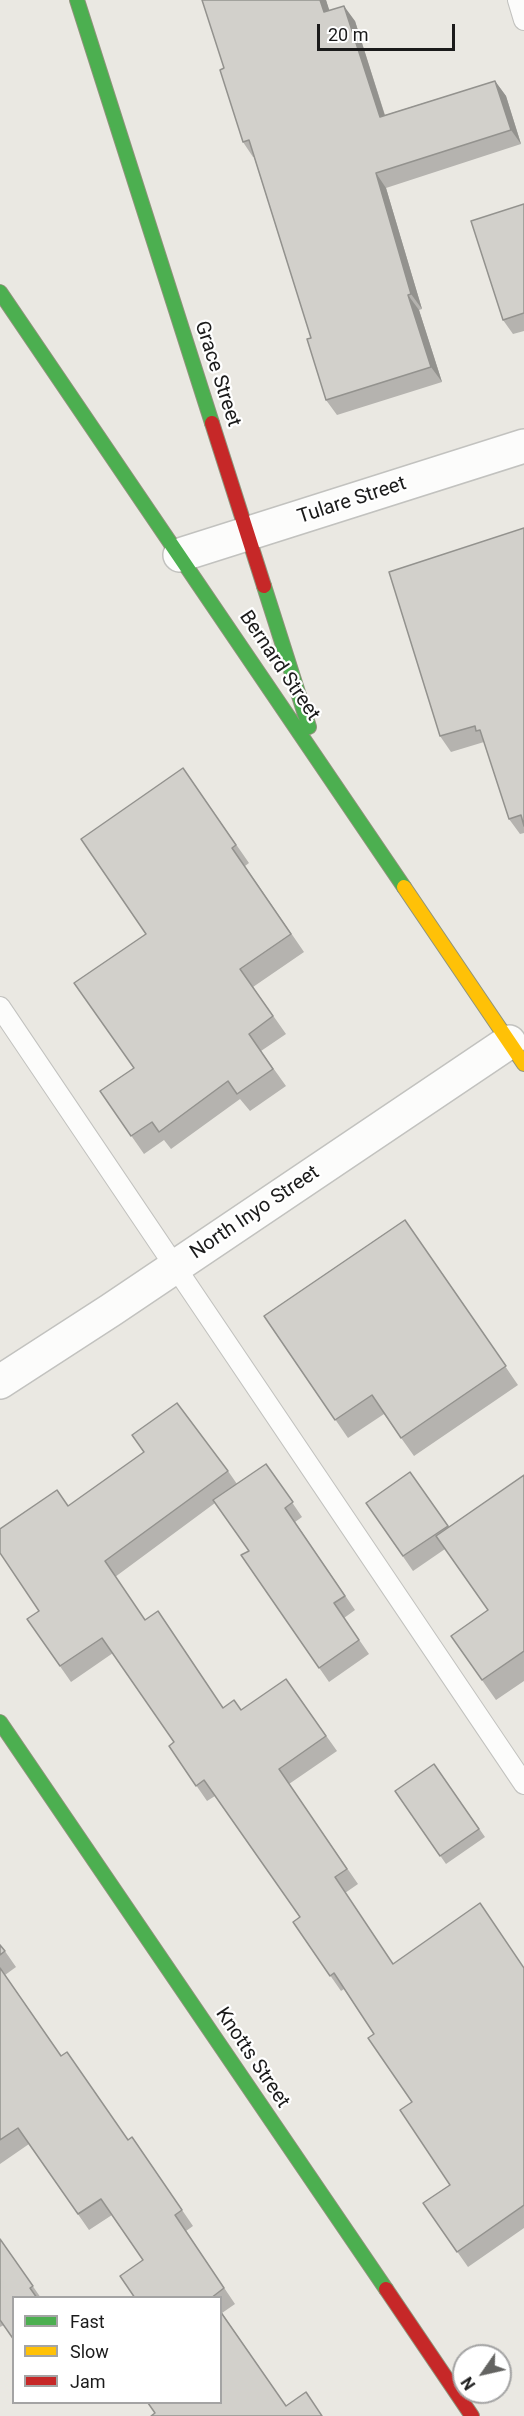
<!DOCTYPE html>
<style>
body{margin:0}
#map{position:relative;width:524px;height:2416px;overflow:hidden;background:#eae8e2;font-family:Roboto,sans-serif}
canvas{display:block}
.legend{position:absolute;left:12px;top:2296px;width:210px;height:108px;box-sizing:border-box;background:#fff;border:2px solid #a4a4a4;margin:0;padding:8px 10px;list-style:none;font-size:18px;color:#1b1b1b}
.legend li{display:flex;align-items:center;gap:12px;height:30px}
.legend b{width:30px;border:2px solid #a4a4a4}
.north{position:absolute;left:452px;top:2344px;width:60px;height:60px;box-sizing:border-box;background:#fff;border:2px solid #a4a4a4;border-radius:50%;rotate:236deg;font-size:16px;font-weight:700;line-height:24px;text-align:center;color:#1b1b1b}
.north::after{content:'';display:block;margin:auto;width:21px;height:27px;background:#636361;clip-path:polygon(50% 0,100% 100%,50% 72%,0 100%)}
.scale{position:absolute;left:317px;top:24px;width:138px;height:27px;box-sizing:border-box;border:3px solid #1b1b1b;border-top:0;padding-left:8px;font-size:18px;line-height:21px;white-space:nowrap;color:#1b1b1b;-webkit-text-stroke:4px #fff;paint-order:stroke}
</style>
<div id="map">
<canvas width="524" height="2416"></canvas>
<ul class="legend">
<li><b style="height:8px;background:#4caf50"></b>Fast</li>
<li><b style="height:8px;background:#ffc107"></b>Slow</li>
<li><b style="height:8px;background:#c62828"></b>Jam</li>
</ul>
<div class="north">N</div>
<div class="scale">20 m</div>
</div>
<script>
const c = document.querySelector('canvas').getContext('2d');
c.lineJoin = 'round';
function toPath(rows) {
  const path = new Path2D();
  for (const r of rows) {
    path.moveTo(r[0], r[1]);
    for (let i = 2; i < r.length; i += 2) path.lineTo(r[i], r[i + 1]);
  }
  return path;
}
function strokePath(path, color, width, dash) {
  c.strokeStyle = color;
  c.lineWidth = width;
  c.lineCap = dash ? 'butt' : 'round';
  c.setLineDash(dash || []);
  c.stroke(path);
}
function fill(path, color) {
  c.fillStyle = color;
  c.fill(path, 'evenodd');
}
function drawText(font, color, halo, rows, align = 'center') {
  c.font = font + ' Roboto,sans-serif';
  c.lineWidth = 4.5;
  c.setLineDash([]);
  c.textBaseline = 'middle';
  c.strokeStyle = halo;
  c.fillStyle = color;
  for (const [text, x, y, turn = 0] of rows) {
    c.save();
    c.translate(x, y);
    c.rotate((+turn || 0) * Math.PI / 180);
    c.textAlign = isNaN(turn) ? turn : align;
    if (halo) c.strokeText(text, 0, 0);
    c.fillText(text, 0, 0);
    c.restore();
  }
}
const lane = toPath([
 [518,0,524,20],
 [0,1007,524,1784]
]);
const street = toPath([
 [180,555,524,446],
 [0,1382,111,1310,509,1042]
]);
const fast = toPath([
 [77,0,212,423],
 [0,292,404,887],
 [264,586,309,727],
 [0,1722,386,2289]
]);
const slow = toPath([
 [404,887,524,1064]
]);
const jam = toPath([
 [212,423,264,586],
 [386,2289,472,2416]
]);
const wall = toPath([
 [202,0,326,0,329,11,355,21,385,115,495,81,506,96,521,144,386,188,422,309,419,310,442,382,337,415,326,400,311,338,254,157,253,157,243,142,224,68],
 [524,204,524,331,513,334,503,320],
 [524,528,524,833,520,834,509,819,484,742,451,752,440,736],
 [183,768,249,863,245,866,304,952,253,987,286,1034,261,1051,286,1086,250,1111,240,1099,171,1149,164,1140,144,1154,100,1091,134,1068],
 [405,1220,518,1385,414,1456,384,1414,348,1438,264,1316],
 [266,1464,302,1517,295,1522,355,1610,344,1618,369,1654,329,1682,241,1555,249,1551,215,1503,115,1577,145,1620,223,1707,241,1710,286,1679,337,1751,289,1784,358,1884,345,1893,393,1964,524,1967,524,2228,468,2267,423,2203,450,2185,412,2102,374,2034,344,1989,341,1991,293,1922,300,1917,215,1796,207,1801,169,1746,174,1742,113,1653,71,1682,27,1619,39,1611,68,1506,228,1471,237,1484],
 [410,1472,449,1527,524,1475,524,1681,496,1700,451,1636,488,1610,445,1549,413,1571,366,1503],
 [434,1764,485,1837,446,1864,395,1791],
 [0,1944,16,1967,5,1975,61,2056,128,2140,132,2137,193,2226,186,2231,235,2304,222,2313,286,2406,322,2416,220,2403,220,2298,135,2298,143,2260,112,2215,89,2230,29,2144,0,2164],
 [0,2239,41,2298,14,2298,4,2325,0,2327]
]);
const shadedWall = toPath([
 [320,0,326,0,335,27,324,12],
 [344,6,355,21,390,132,380,117],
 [495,81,506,96,521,144,511,130],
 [376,173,386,188,422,309,411,294],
 [408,295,419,310,442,382,431,367]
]);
const building = toPath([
 [202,0,320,0,324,12,344,6,380,117,495,81,511,130,376,173,411,294,408,295,431,367,326,400,307,339,311,338,249,140,243,142,220,70,224,68,202,0],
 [524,204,524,313,503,320,471,221,524,204],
 [524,528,524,826,521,815,509,819,480,730,476,731,475,726,440,736,389,572,524,528],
 [183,768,236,845,232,848,291,934,240,969,273,1016,249,1034,273,1069,237,1094,228,1081,159,1132,152,1122,131,1136,100,1091,134,1068,74,983,146,934,81,839,183,768],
 [405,1220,506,1366,401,1438,372,1395,335,1420,264,1316,405,1220],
 [177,1403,228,1471,105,1561,145,1620,158,1611,223,1708,234,1700,241,1710,286,1679,326,1736,279,1769,347,1869,335,1877,393,1964,480,1903,524,1968,524,2205,457,2252,423,2203,450,2185,400,2110,412,2102,368,2038,374,2034,334,1973,330,1976,293,1922,300,1917,204,1780,196,1786,169,1746,174,1742,102,1638,60,1666,27,1619,39,1611,0,1553,0,1529,57,1490,68,1506,144,1452,132,1435,177,1403],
 [266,1464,293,1502,285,1508,345,1596,334,1603,359,1640,319,1668,241,1555,249,1551,213,1500,266,1464],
 [410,1472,448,1526,403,1556,366,1503,410,1472],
 [524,1475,524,1651,482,1680,451,1636,488,1610,436,1536,524,1475],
 [434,1764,479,1829,440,1856,395,1791,434,1764],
 [0,1945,5,1951,0,1955,0,1945],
 [0,1968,61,2056,67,2052,128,2140,132,2137,182,2210,175,2215,224,2288,211,2298,135,2298,120,2276,143,2260,101,2199,78,2214,18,2128,0,2140,0,1968],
 [0,2239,33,2286,30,2288,37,2298,14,2298,14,2340,0,2320,0,2239],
 [220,2311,286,2406,306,2392,322,2416,151,2416,155,2413,148,2403,220,2403,220,2311]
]);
const streetNames = [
 ["Grace Street",217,374,72],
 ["Tulare Street",352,501,-18],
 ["Bernard Street",279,666,56],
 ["North Inyo Street",255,1213,-34],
 ["Knotts Street",252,2058,56]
];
strokePath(lane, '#c2c2bf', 22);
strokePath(street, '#c2c2bf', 36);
strokePath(fast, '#8f937b', 16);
strokePath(slow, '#8f937b', 16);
strokePath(jam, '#8f937b', 16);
strokePath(lane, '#fcfcfb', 20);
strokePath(street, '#fcfcfb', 33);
strokePath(fast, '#4caf50', 14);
strokePath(slow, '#ffc107', 14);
strokePath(jam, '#c62828', 14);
fill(wall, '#b5b3af');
fill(shadedWall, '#93928e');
fill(building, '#d2d0cb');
strokePath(building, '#93928e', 1.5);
drawText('20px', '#1b1b1b', '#fff', streetNames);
</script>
